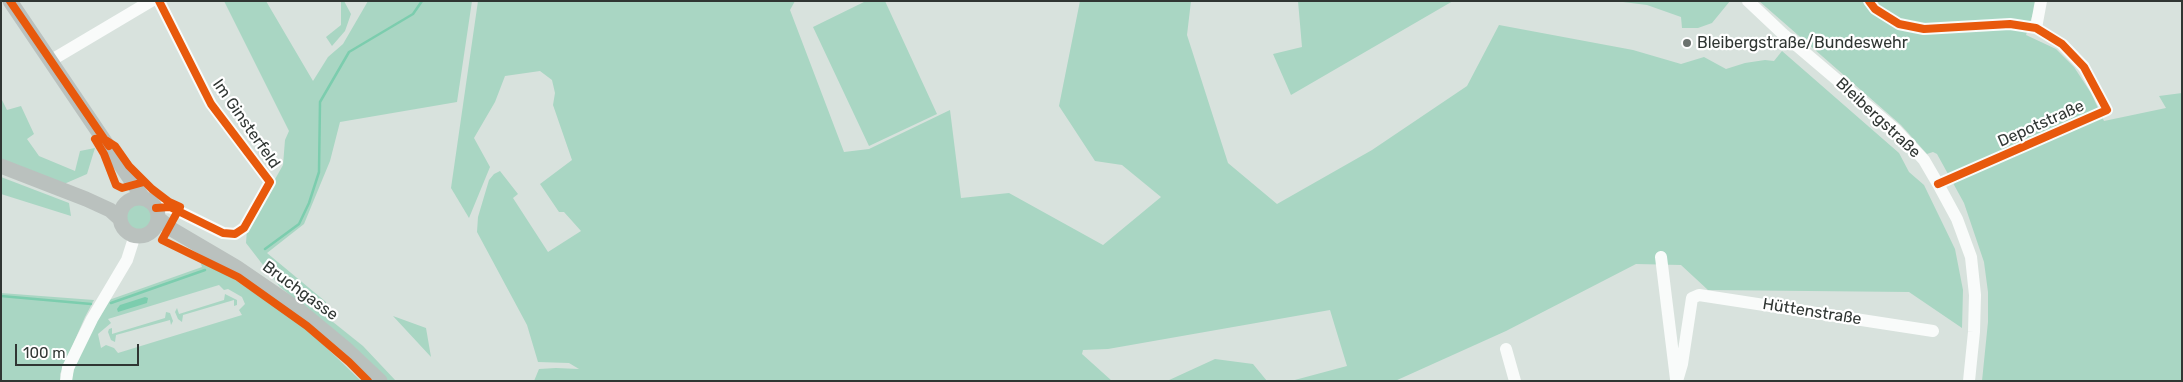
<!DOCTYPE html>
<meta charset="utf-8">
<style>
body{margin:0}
#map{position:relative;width:2183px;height:382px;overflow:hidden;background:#d8e2dd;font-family:Rubik,sans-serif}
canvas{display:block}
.frame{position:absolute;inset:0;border:2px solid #303633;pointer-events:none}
.scale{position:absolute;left:15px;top:344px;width:124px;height:22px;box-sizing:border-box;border:2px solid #303633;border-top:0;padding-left:6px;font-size:15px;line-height:18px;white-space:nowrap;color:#303633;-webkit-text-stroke:4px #fff;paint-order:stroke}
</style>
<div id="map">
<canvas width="2183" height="382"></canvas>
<div class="frame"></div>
<div class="scale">100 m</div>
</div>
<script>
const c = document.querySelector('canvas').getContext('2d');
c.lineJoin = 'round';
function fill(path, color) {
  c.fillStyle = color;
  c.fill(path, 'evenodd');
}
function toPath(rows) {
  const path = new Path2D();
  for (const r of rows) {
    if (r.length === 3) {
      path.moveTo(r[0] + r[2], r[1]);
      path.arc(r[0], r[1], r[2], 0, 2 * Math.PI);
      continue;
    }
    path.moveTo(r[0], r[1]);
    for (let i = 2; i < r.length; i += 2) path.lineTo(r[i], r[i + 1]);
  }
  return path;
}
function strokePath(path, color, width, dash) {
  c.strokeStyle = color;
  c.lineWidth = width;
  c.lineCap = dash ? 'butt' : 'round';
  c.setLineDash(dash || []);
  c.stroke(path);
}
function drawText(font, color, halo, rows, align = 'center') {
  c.font = font + ' Rubik,sans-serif';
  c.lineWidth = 4.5;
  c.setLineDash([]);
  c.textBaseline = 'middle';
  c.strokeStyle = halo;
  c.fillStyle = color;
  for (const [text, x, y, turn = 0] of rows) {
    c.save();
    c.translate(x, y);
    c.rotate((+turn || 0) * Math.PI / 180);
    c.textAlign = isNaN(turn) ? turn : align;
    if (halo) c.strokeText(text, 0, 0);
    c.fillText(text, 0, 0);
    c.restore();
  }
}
const green = toPath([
 [224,1,266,1,313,81,328,57,343,44,368,1,472,1,457,102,340,122,330,161,304,224,267,253,326,302,328,318,363,346,396,381,388,381,336,333,280,287,246,243,247,229,283,165,285,140,289,131],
 [341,1,344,1,351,14,345,31,332,46,326,37,341,25],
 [478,1,795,1,790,10,844,152,869,149,950,110,961,198,1009,193,1103,245,1161,197,1122,165,1095,161,1059,106,1080,1,1191,1,1187,35,1228,163,1277,204,1372,150,1467,86,1499,25,1633,50,1681,64,1704,57,1726,69,1745,63,1765,60,1774,61,1782,51,1899,153,1909,172,1924,185,1955,249,1963,290,1962,328,1909,292,1708,290,1681,265,1636,264,1506,331,1395,381,1291,381,1347,366,1330,310,1108,349,1083,350,1082,354,1112,381,534,381,539,369,556,368,579,369,569,363,538,362,527,325,477,232,478,217,489,180,494,174,500,171,518,194,513,198,548,252,581,231,564,212,559,212,540,184,572,160,553,105,555,93,552,80,540,71,505,76,495,102,474,138,490,167,469,218,451,188],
 [866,1,885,1,937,114,869,146,813,27],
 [1298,1,1453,1,1291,95,1273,54,1302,47],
 [1615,1,1730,1,1712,23,1698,28,1682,28,1681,17,1647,5],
 [1759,1,2037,1,2026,35,2056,49,2074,67,2091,93,2104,121,2166,108,2159,96,2182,93,2182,381,1982,381,1988,322,1988,292,1984,262,1964,203,1937,154,1933,152,1927,154,1901,125],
 [1,98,7,110,21,106,34,134,27,139,39,156,75,171,80,151,95,148,87,174,64,184,1,160],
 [1,177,69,203,71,216,1,194],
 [139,217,14],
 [200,261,219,269,306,328,361,381,71,381,79,350,106,301,202,267],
 [219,285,224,290,228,289,242,297,245,304,239,310,242,315,118,353,114,348,106,345,101,348,98,334,111,323,108,319],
 [1,293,94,300,85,317,60,374,61,381,1,381],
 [225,294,237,300,237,305,234,306,234,300,183,315,182,322,178,319,175,312,177,308,179,314,224,300],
 [166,312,170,313,173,321,171,325,170,320,116,335,115,342,111,340,108,332,109,329,112,328,112,334,165,318],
 [393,316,426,328,431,357],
 [1215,359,1253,364,1267,381,1167,381]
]);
const water = toPath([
 [145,297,148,298,147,303,118,312,117,309,120,305]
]);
const stream = toPath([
 [265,249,299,224,309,203,319,172,320,102,349,52,413,14,422,1],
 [1,296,91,304],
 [111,303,205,270]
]);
const minor = toPath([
 [1748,1,1783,34,1896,130,1924,160,1938,184,1957,219,1971,257,1975,295,1974,332,1969,381],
 [1869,1,1875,9,1899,24,1924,29,2010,24,2036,28,2062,44,2084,67,2107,110,1938,184],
 [2036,28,2041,1],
 [50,61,151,1],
 [156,208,170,207,223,233,235,234,244,228,270,182,211,104,159,1],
 [1661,257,1676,379],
 [1506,349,1515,381],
 [66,381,68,368,92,319,127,260,135,235],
 [1677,381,1682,364,1692,298,1699,295,1933,331]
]);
const major = toPath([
 [10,1,143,198],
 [1,166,86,199,110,210,120,219],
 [139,217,19],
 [158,218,173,230,236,267,299,310,345,348,380,381]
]);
const cycleway = toPath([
 [10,1,109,146],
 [1869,1,1875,9,1899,24,1924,29,2010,24,2036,28,2062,44,2084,67,2107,110,1938,184],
 [95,139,104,154,116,185,122,188,144,182],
 [104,139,115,146,129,166,152,189,169,202,180,207,162,240,238,277,307,326,349,362,368,381],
 [156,208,170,207,223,233,235,234,244,228,270,182,211,104,159,1]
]);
const markers = [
 [1687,43,5,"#6b726e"]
];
const poiNames = [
 ["Bleibergstraße/Bundeswehr",1697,43]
];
const streetNames = [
 ["Bleibergstraße",1878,118,43],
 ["Im Ginsterfeld",246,124,55],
 ["Depotstraße",2041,124,-24],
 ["Bruchgasse",300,291,36],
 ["Hüttenstraße",1812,312,9]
];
fill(green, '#a9d6c3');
fill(water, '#7ccdae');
strokePath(stream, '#7ccdae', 2.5);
strokePath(minor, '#f9fbfa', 12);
strokePath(major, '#bac1be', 15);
strokePath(cycleway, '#e8590c', 8);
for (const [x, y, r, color] of markers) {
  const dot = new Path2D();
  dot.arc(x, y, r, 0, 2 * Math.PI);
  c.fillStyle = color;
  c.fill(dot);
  strokePath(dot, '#fff', 2);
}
drawText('16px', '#303633', '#fff', poiNames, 'left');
drawText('16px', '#303633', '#fff', streetNames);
</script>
